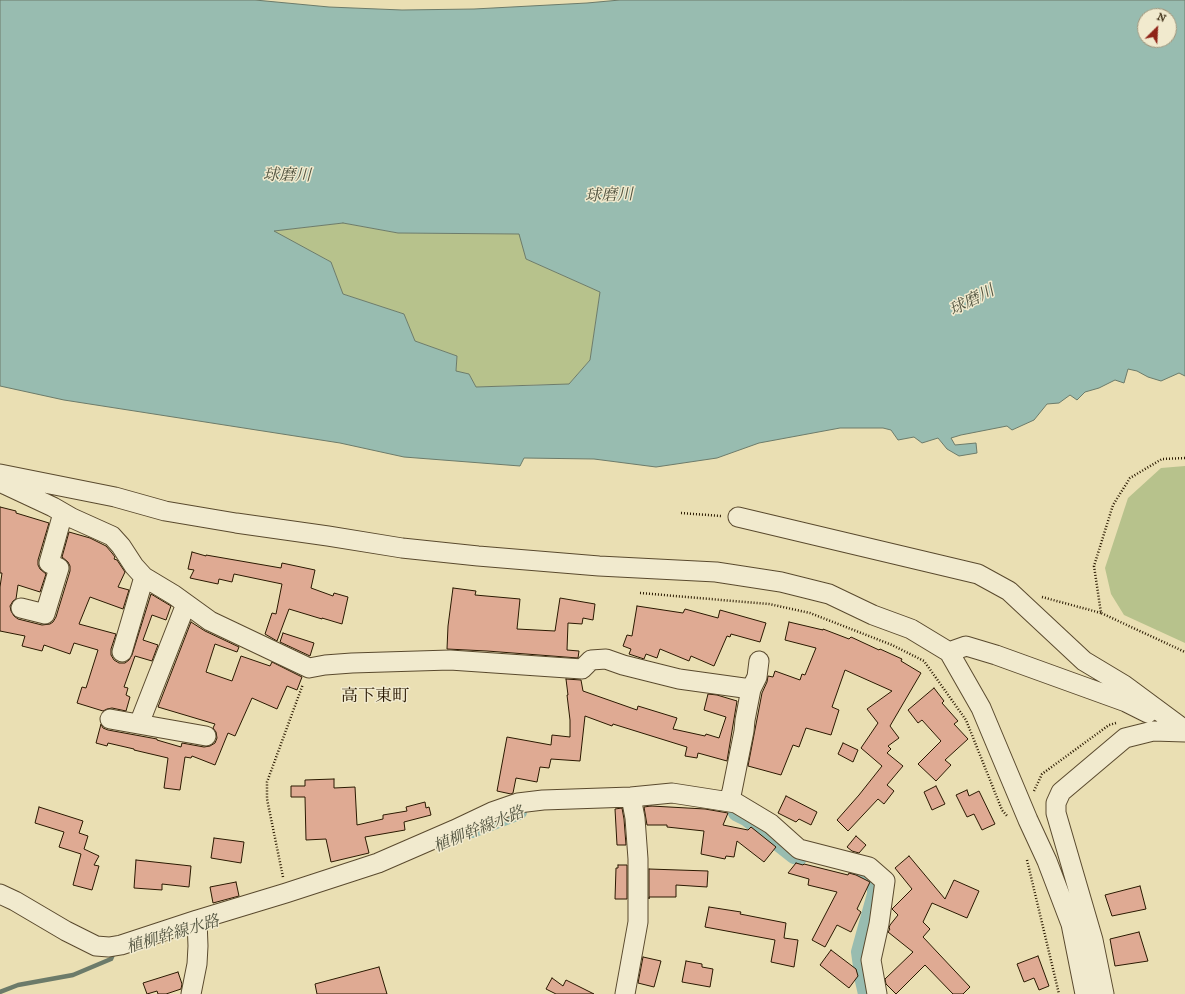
<!DOCTYPE html>
<meta charset="utf-8">
<style>
body{margin:0}
#map{position:relative;width:1185px;height:994px;overflow:hidden;background:#eadfb3;font-family:"IM FELL French Canon",serif}
canvas{display:block}
.north{position:absolute;left:1137px;top:8px;width:40px;height:40px;box-sizing:border-box;background:#f1eace;border:1px solid #a1967c;border-radius:50%;rotate:24deg;font-size:11px;font-weight:700;line-height:16px;text-align:center;color:#2a1901}
.north::after{content:'';display:block;margin:auto;width:14px;height:18px;background:#8f2418;clip-path:polygon(50% 0,100% 100%,50% 72%,0 100%)}
</style>
<div id="map">
<canvas width="1185" height="994"></canvas>
<div class="north">N</div>
</div>
<script>
const c = document.querySelector('canvas').getContext('2d');
c.lineJoin = 'round';
function fill(path, color) {
  c.fillStyle = color;
  c.fill(path, 'evenodd');
}
function toPath(rows) {
  const path = new Path2D();
  for (const r of rows) {
    path.moveTo(r[0], r[1]);
    for (let i = 2; i < r.length; i += 2) path.lineTo(r[i], r[i + 1]);
  }
  return path;
}
function strokePath(path, color, width, dash) {
  c.strokeStyle = color;
  c.lineWidth = width;
  c.lineCap = dash ? 'butt' : 'round';
  c.setLineDash(dash || []);
  c.stroke(path);
}
function drawText(font, color, halo, rows, align = 'center') {
  c.font = font + ' "IM FELL French Canon","Noto Serif JP",serif';
  c.lineWidth = 3;
  c.setLineDash([]);
  c.textBaseline = 'middle';
  c.strokeStyle = halo;
  c.fillStyle = color;
  for (const [text, x, y, turn = 0] of rows) {
    c.save();
    c.translate(x, y);
    c.rotate((+turn || 0) * Math.PI / 180);
    c.textAlign = isNaN(turn) ? turn : align;
    if (halo) c.strokeText(text, 0, 0);
    c.fillText(text, 0, 0);
    c.restore();
  }
}
const green = toPath([
 [343,223,398,233,520,234,526,259,600,292,590,360,569,384,522,385,476,387,469,374,456,372,457,356,415,341,404,314,343,294,331,262,273,231],
 [1185,466,1185,643,1124,615,1111,594,1105,568,1128,498,1161,468]
]);
const water = toPath([
 [0,0,255,0,329,7,402,10,474,9,587,3,620,0,1185,0,1185,376,1179,373,1161,381,1148,377,1137,371,1128,369,1124,383,1115,380,1099,388,1085,392,1077,400,1070,395,1059,403,1047,404,1034,420,1012,430,1007,426,961,435,951,438,955,445,976,443,977,453,959,456,947,449,938,438,922,443,914,437,898,440,891,430,883,428,840,428,759,443,717,458,656,467,594,459,524,458,520,466,404,457,340,443,64,400,0,386,0,0],
 [1145,16,1169,16,1169,40,1145,40,1145,16],
 [343,223,398,233,519,234,526,259,600,292,590,360,569,384,476,387,469,374,456,371,457,356,415,341,404,314,343,294,331,262,274,231,343,223]
]);
const stream = toPath([
 [0,992,18,985,73,975,111,959,114,952]
]);
const canal = toPath([
 [736,813,746,818,794,856,800,857],
 [472,830,519,812],
 [858,872,868,876,873,881,875,888,875,894,859,952,863,981,866,994]
]);
const building = toPath([
 [0,507,16,511,16,513,49,523,38,560,38,565,40,569,46,574,40,592,18,585,16,599,13,601,10,606,11,611,14,616,18,619,42,625,50,624,53,622,56,617,70,571,70,566,68,562,62,557,69,532,90,538,106,546,112,553,115,557,114,559,117,560,125,572,118,587,129,590,123,609,90,597,79,624,116,634,111,649,111,655,114,660,119,663,125,663,129,660,132,655,151,594,171,606,166,620,152,615,143,640,158,645,152,661,135,656,124,687,128,688,126,695,130,697,126,711,112,708,107,709,103,711,77,703,82,687,86,688,98,650,74,643,70,654,44,645,42,651,22,646,25,636,0,631,0,587,2,573,0,573,0,507],
 [192,552,206,556,206,555,281,568,282,563,315,570,311,588,333,596,334,593,348,597,342,624,322,618,322,619,289,609,277,641,265,634,272,613,276,614,282,584,234,574,232,582,219,579,218,584,190,578,194,570,188,569,192,552],
 [453,588,476,591,475,595,520,599,517,629,555,631,560,598,595,604,593,620,583,618,582,624,568,623,567,650,579,651,578,658,487,651,447,649,448,626,453,588],
 [637,606,683,613,685,609,718,618,720,610,766,623,760,642,731,634,730,637,727,636,714,666,691,656,689,661,660,649,657,658,646,654,644,659,629,654,631,649,623,646,627,635,632,636,637,606],
 [191,622,205,631,239,647,237,652,215,644,206,672,232,681,241,656,270,666,272,662,302,677,297,690,287,686,277,709,252,698,235,736,228,733,215,765,192,756,191,758,185,757,180,790,164,788,168,758,134,750,134,749,108,743,107,746,96,743,101,724,103,728,108,730,157,739,157,740,181,747,182,743,204,747,210,746,215,743,217,738,216,732,213,728,215,724,158,707,191,622],
 [789,622,823,630,823,629,849,639,851,637,879,650,880,649,902,659,901,661,921,673,890,726,899,738,888,746,891,749,887,753,903,766,887,785,894,791,884,804,878,799,848,831,837,820,859,795,882,766,861,748,878,723,867,709,892,691,845,670,832,707,839,710,831,735,806,728,799,747,793,745,781,775,748,766,762,693,767,682,768,676,773,677,775,671,800,680,802,674,805,675,816,648,785,640,789,622],
 [283,633,314,643,310,656,280,642,283,633],
 [566,679,581,680,583,691,637,710,638,706,677,718,673,729,705,736,706,734,719,738,726,717,704,710,708,694,717,695,737,701,727,761,698,753,697,758,685,756,687,747,613,724,612,726,585,716,580,761,551,759,549,768,540,767,537,782,516,778,513,793,511,794,497,791,507,737,551,745,552,735,570,737,570,720,567,695,568,695,566,679],
 [934,688,944,701,942,703,958,721,954,724,968,739,945,760,951,765,936,781,918,764,941,741,922,720,918,723,908,710,934,688],
 [843,743,858,750,853,762,838,754,843,743],
 [334,779,334,788,355,787,357,825,383,819,383,815,407,811,406,807,425,802,426,808,429,807,431,815,404,822,405,830,365,837,369,853,331,862,326,839,306,840,305,797,291,797,291,786,305,786,305,780,334,779],
 [936,786,945,804,932,810,924,792,936,786],
 [967,790,969,796,979,791,995,824,982,830,974,814,967,817,956,795,967,790],
 [786,796,817,812,811,825,799,819,796,822,778,813,786,796],
 [651,806,705,809,728,813,723,825,748,830,751,827,776,847,764,862,737,841,734,857,726,856,725,859,701,854,704,831,667,827,667,825,647,825,644,807,651,806],
 [39,807,83,821,79,833,88,836,84,849,99,856,94,865,99,866,92,890,73,885,81,854,59,847,64,832,35,823,39,807],
 [622,808,624,819,626,845,617,845,615,809,622,808],
 [856,836,866,845,859,853,852,851,847,847,856,836],
 [214,838,244,842,241,863,211,858,214,838],
 [909,856,945,899,954,880,979,891,967,918,932,903,923,922,930,929,923,937,970,987,963,994,953,994,925,965,896,994,886,984,885,979,913,952,888,932,890,929,889,928,890,925,898,915,892,909,912,889,895,868,909,856],
 [136,860,191,866,189,887,162,884,162,890,134,888,136,860],
 [796,863,803,865,804,864,848,875,849,873,856,875,870,882,857,909,861,912,851,932,837,925,825,947,812,940,837,892,808,885,809,879,788,873,796,863],
 [618,865,627,865,627,899,615,899,616,868,618,868,618,865],
 [649,869,708,871,707,887,676,885,676,897,649,897,649,899,649,869],
 [236,882,239,896,213,903,210,887,236,882],
 [1140,886,1146,909,1112,916,1105,895,1140,886],
 [709,907,741,912,740,914,786,923,784,938,798,940,794,967,771,962,775,940,705,927,709,907],
 [1139,932,1148,961,1115,966,1110,939,1139,932],
 [831,950,856,969,858,976,849,988,820,965,831,950],
 [1038,956,1049,986,1039,990,1034,978,1024,982,1017,964,1038,956],
 [643,957,661,961,654,987,638,983,643,957],
 [686,961,702,964,702,967,713,969,710,987,682,982,686,961],
 [379,967,387,994,317,994,315,984,379,967],
 [178,972,182,984,181,989,166,994,158,994,157,991,147,994,143,983,178,972],
 [552,978,563,986,566,980,594,994,556,994,546,989,552,978]
]);
const path = toPath([
 [1185,458,1162,459,1130,478,1113,505,1094,566,1101,613,1185,652],
 [681,513,721,516],
 [640,593,769,604,810,613,892,645,924,661,966,720,1002,810,1008,817],
 [1042,597,1101,613],
 [1034,791,1042,774,1109,725,1116,723],
 [1027,860,1059,994],
 [283,877,267,799,267,782,303,684]
]);
const minor = toPath([
 [0,474,115,497,165,511,236,523,328,536,402,548,478,556,599,566,716,572,781,582,829,594,873,615,911,629,949,652,981,708,1028,820,1047,861,1071,924,1085,994],
 [0,481,6,485,53,507,72,518,112,536,121,546,134,566,144,577,174,595,210,621,309,668,325,665,352,663,450,660,582,669,591,660,606,659,623,665,679,679,751,689],
 [738,517,978,574,1009,591,1084,661,1124,685,1185,730],
 [21,608,45,614,59,568,49,563,63,513],
 [122,652,144,577],
 [949,652,966,646,996,655,1126,702,1148,713],
 [110,719,206,736],
 [139,724,186,604],
 [729,801,732,791,744,731,745,720,751,689,757,677,759,661],
 [0,894,15,901,66,931,96,946,109,947,121,945,197,920,286,893,378,863,454,830,492,812,518,803,543,800,631,797,672,793,736,803,771,824,799,849,869,867,885,881,879,924,871,960,877,994],
 [191,994,197,964,198,946,197,920],
 [625,994,638,922,638,859,635,818,631,797],
 [1104,994,1093,940,1056,813,1056,803,1061,792,1125,738,1153,731,1185,732]
]);
const waterNames = [
 ["球磨川",287,176,1],
 ["球磨川",609,196,-2],
 ["球磨川",972,301,-27],
 ["植柳幹線水路",479,830,-22],
 ["植柳幹線水路",173,935,-17]
];
const quarterNames = [
 ["高下東町",375,697]
];
fill(green, '#b7c28c');
fill(water, '#98bcb0');
strokePath(water, '#6c7b6a', 1);
strokePath(stream, '#6c7b6a', 4.5);
strokePath(canal, '#98bcb0', 16);
fill(building, '#dfaa93');
strokePath(building, '#2a1901', 1);
strokePath(minor, '#5a4a2e', 21);
strokePath(path, '#2a1901', 2.5, [1, 2]);
strokePath(minor, '#f1eace', 19);
drawText('italic 16px', '#50523e', '#f1eace', waterNames);
drawText('17px', '#2a1901', '#f1eace', quarterNames);
</script>
